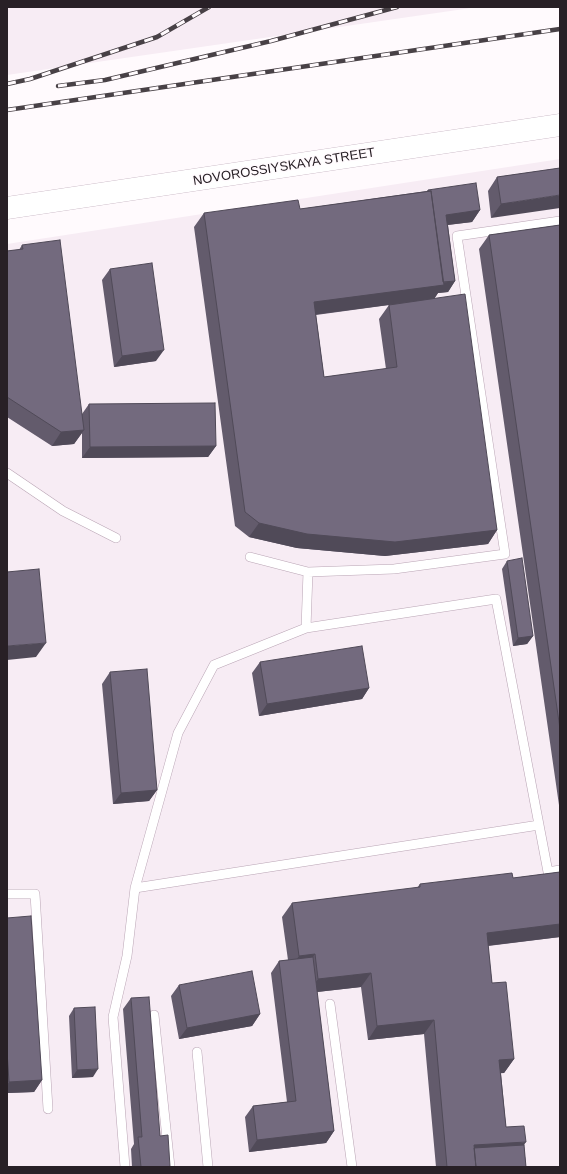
<!DOCTYPE html>
<style>
body{margin:0}
#map{position:relative;width:567px;height:1174px;overflow:hidden;background:#fffafd;font-family:Arial,sans-serif}
canvas{display:block}
.frame{position:absolute;inset:0;border:8px solid #282026;pointer-events:none}
</style>
<div id="map">
<canvas width="567" height="1174"></canvas>
<div class="frame"></div>
</div>
<script>
const c = document.querySelector('canvas').getContext('2d');
c.lineJoin = 'round';
function fill(path, color) {
  c.fillStyle = color;
  c.fill(path, 'evenodd');
}
function toPath(rows) {
  const path = new Path2D();
  for (const r of rows) {
    path.moveTo(r[0], r[1]);
    for (let i = 2; i < r.length; i += 2) path.lineTo(r[i], r[i + 1]);
  }
  return path;
}
function strokePath(path, color, width, dash) {
  c.strokeStyle = color;
  c.lineWidth = width;
  c.lineCap = dash ? 'butt' : 'round';
  c.setLineDash(dash || []);
  c.stroke(path);
}
function drawText(font, color, halo, rows, align = 'center') {
  c.font = font + ' Arial,sans-serif';
  c.lineWidth = 3;
  c.setLineDash([]);
  c.textBaseline = 'middle';
  c.strokeStyle = halo;
  c.fillStyle = color;
  for (const [text, x, y, turn = 0] of rows) {
    c.save();
    c.translate(x, y);
    c.rotate((+turn || 0) * Math.PI / 180);
    c.textAlign = isNaN(turn) ? turn : align;
    if (halo) c.strokeText(text, 0, 0);
    c.fillText(text, 0, 0);
    c.restore();
  }
}
const built = toPath([
 [7,7,478,7,7,75],
 [560,159,560,1167,7,1167,7,244]
]);
const lane = toPath([
 [7,473,63,511,116,538],
 [250,557,308,572,306,628,496,599,548,872,560,870],
 [308,572,394,569,505,554,457,236,560,221],
 [135,888,539,825],
 [7,894,35,894,48,1109],
 [330,1004,352,1167],
 [154,1015,170,1167],
 [197,1052,208,1167],
 [125,1167,113,1017,127,956,135,888,178,733,214,665,306,628]
]);
const secondary = toPath([
 [7,208,560,125]
]);
const rail = toPath([
 [7,84,30,79,157,37,209,7],
 [58,86,105,80,271,41,397,7],
 [7,110,560,29]
]);
const wall = toPath([
 [560,168,491,218,488,191,497,177],
 [428,190,480,210,472,222,448,225,455,281,448,292,438,293,434,299,497,530,488,544,385,556,297,548,249,537,235,526,194,227,204,213,300,209,427,191],
 [389,305,379,319,386,369,324,377,316,315],
 [560,225,560,812,479,249,489,235],
 [22,245,82,414,89,404,216,446,208,457,82,458,82,433,74,444,52,446,7,417,7,251,19,250],
 [110,269,156,361,114,367,102,280],
 [507,561,533,636,527,644,513,646,502,569],
 [260,662,369,688,362,699,259,716,252,673],
 [110,672,157,790,149,801,113,804,102,684],
 [560,872,560,937,488,946,492,983,514,1059,504,1073,501,1073,506,1127,524,1145,526,1167,436,1167,424,1034,368,1040,361,987,317,992,334,1131,326,1143,249,1152,245,1117,253,1106,287,1102,271,973,279,961,288,960,282,917,292,903,417,888,420,884,513,878],
 [7,918,42,1080,34,1092,7,1093],
 [179,985,260,1014,252,1026,179,1039,171,996],
 [131,998,160,1136,170,1167,132,1167,131,1149,134,1144,123,1009],
 [74,1008,93,1077,72,1078,69,1016]
]);
const shadedWall = toPath([
 [560,195,560,208,491,218,501,204],
 [480,210,472,222,438,226,446,215],
 [455,281,448,292,438,293,434,299,304,316,314,302,441,283],
 [164,350,156,361,114,367,122,356],
 [84,430,74,444,52,446,61,432],
 [216,446,208,457,82,458,90,447],
 [259,523,497,530,488,544,385,556,297,548,249,537],
 [533,636,527,644,513,646,518,638],
 [46,643,36,657,7,660,7,646],
 [369,688,362,699,259,716,267,704],
 [157,790,149,801,113,804,121,793],
 [560,924,560,937,477,947,487,933],
 [315,954,305,968,289,970,299,956],
 [371,973,361,987,308,993,318,979],
 [260,1014,252,1026,179,1039,187,1028],
 [434,1020,424,1034,368,1040,377,1026],
 [514,1059,504,1073,490,1074,499,1060],
 [98,1069,93,1077,72,1078,77,1070],
 [42,1080,34,1092,7,1093,7,1085,9,1082],
 [334,1131,326,1143,249,1152,257,1140],
 [526,1142,516,1156,473,1159,474,1145]
]);
const building = toPath([
 [560,168,560,195,501,204,497,177,560,168],
 [476,183,480,210,446,215,455,281,443,282,431,191,428,191,428,190,476,183],
 [431,191,444,285,314,302,324,377,397,367,389,305,465,294,497,530,395,542,307,534,259,523,245,512,204,213,298,200,300,209,431,191],
 [560,225,560,729,489,235,560,225],
 [60,240,84,430,61,432,7,397,7,251,23,249,22,245,60,240],
 [152,263,164,350,122,356,110,269,152,263],
 [215,403,216,446,90,447,89,404,215,403],
 [522,558,533,636,518,638,507,561,522,558],
 [39,569,46,643,7,646,7,572,39,569],
 [362,646,369,688,267,704,260,662,362,646],
 [147,669,157,790,121,793,110,672,147,669],
 [560,872,560,924,487,933,492,983,506,982,514,1059,499,1060,506,1127,524,1126,526,1142,474,1145,476,1167,447,1167,434,1020,377,1026,371,973,318,979,315,954,299,956,292,903,420,887,420,884,512,873,513,878,560,872],
 [31,916,42,1080,9,1082,7,1051,7,918,31,916],
 [313,957,334,1131,257,1140,253,1106,296,1101,279,961,313,957],
 [252,971,260,1014,187,1028,179,985,252,971],
 [149,997,160,1136,168,1135,170,1167,141,1167,138,1137,142,1137,131,998,149,997],
 [95,1007,98,1069,77,1070,74,1008,95,1007],
 [524,1145,526,1167,476,1167,474,1148,524,1145]
]);
const streetNames = [
 ["NOVOROSSIYSKAYA STREET",284,167,-9]
];
fill(built, '#f7ecf4');
strokePath(lane, '#baa5b5', 10);
strokePath(secondary, '#baa5b5', 23);
strokePath(lane, '#fff', 9);
strokePath(secondary, '#fff', 22);
strokePath(rail, '#484146', 4.5);
strokePath(rail, '#fffafd', 3, [9]);
fill(wall, '#635b6c');
fill(shadedWall, '#504a58');
fill(building, '#736a7e');
strokePath(building, '#504a58', 1);
drawText('13px', '#282026', '#fffafd', streetNames);
</script>
